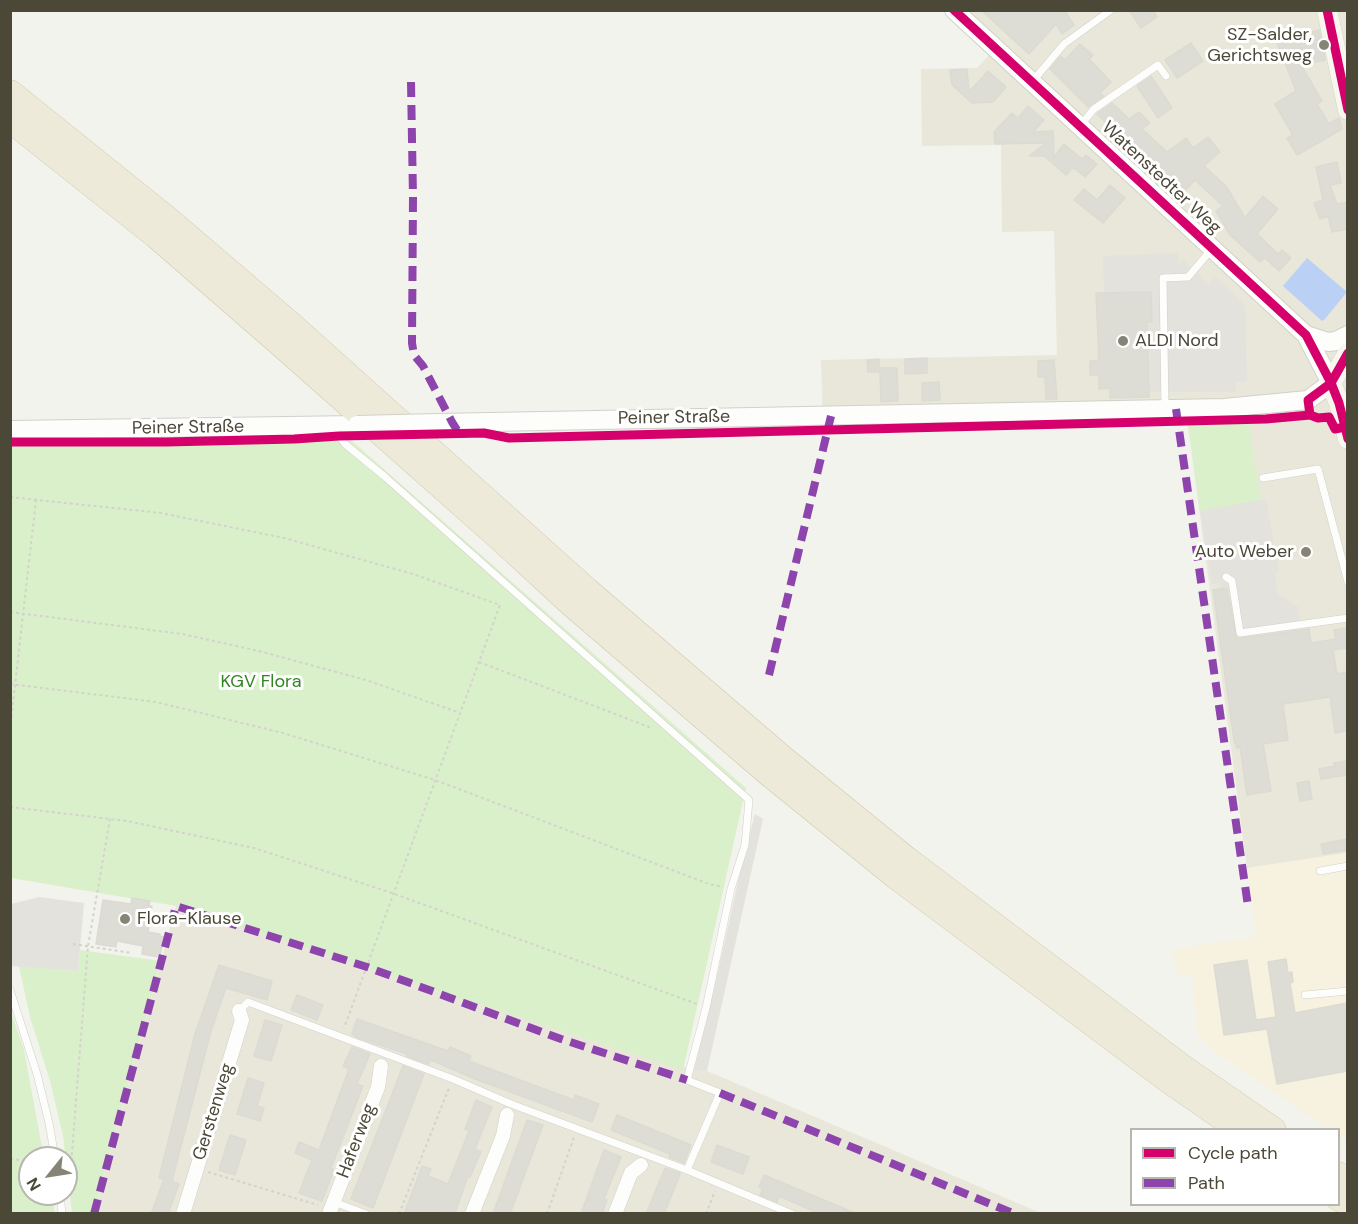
<!DOCTYPE html>
<meta charset="utf-8">
<style>
body{margin:0}
#map{position:relative;width:1358px;height:1224px;overflow:hidden;background:#f3f3ed;font-family:"DM Sans",sans-serif}
canvas{display:block}
.frame{position:absolute;inset:0;border:12px solid #4c4837;pointer-events:none}
.legend{position:absolute;left:1130px;top:1128px;width:210px;height:78px;box-sizing:border-box;background:#fff;border:2px solid #b7b6af;margin:0;padding:8px 10px;list-style:none;font-size:18px;color:#4c4837}
.legend li{display:flex;align-items:center;gap:12px;height:30px}
.legend b{width:30px;border:2px solid #b7b6af}
.north{position:absolute;left:18px;top:1146px;width:60px;height:60px;box-sizing:border-box;background:#fff;border:2px solid #b7b6af;border-radius:50%;rotate:240deg;font-size:16px;font-weight:700;line-height:24px;text-align:center;color:#4c4837}
.north::after{content:'';display:block;margin:auto;width:21px;height:27px;background:#868477;clip-path:polygon(50% 0,100% 100%,50% 72%,0 100%)}
</style>
<div id="map">
<canvas width="1358" height="1224"></canvas>
<div class="frame"></div>
<ul class="legend">
<li><b style="height:8px;background:#d6006c"></b>Cycle path</li>
<li><b style="height:8px;background:#8e44ad"></b>Path</li>
</ul>
<div class="north">N</div>
</div>
<script>
const c = document.querySelector('canvas').getContext('2d');
c.lineJoin = 'round';
function fill(path, color) {
  c.fillStyle = color;
  c.fill(path, 'evenodd');
}
function toPath(rows) {
  const path = new Path2D();
  for (const r of rows) {
    path.moveTo(r[0], r[1]);
    for (let i = 2; i < r.length; i += 2) path.lineTo(r[i], r[i + 1]);
  }
  return path;
}
function strokePath(path, color, width, dash) {
  c.strokeStyle = color;
  c.lineWidth = width;
  c.lineCap = dash ? 'butt' : 'round';
  c.setLineDash(dash || []);
  c.stroke(path);
}
function drawText(font, color, halo, rows, align = 'center') {
  c.font = font + ' "DM Sans",sans-serif';
  c.lineWidth = 6;
  c.setLineDash([]);
  c.textBaseline = 'middle';
  c.strokeStyle = halo;
  c.fillStyle = color;
  for (const [text, x, y, turn = 0] of rows) {
    c.save();
    c.translate(x, y);
    c.rotate((+turn || 0) * Math.PI / 180);
    c.textAlign = isNaN(turn) ? turn : align;
    if (halo) c.strokeText(text, 0, 0);
    c.fillText(text, 0, 0);
    c.restore();
  }
}
const residential = toPath([
 [944,11,1347,11,1347,853,1247,868,1187,418,823,423,821,360,1057,355,1054,231,1002,232,1001,145,922,146,921,69,977,68,990,54],
 [176,906,694,1070,707,1071,1041,1213,94,1214]
]);
const commercial = toPath([
 [1347,853,1347,1142,1339,1136,1338,1130,1328,1129,1209,1048,1197,1032,1192,975,1176,974,1173,949,1256,937,1247,868]
]);
const green = toPath([
 [1248,421,1261,500,1200,511,1188,424],
 [10,441,352,441,746,788,683,1070,176,906,11,878],
 [80,950,161,961,94,1213,72,1213,63,1136,50,1081,30,1017,19,966,78,971],
 [10,1009,24,1050,44,1158,30,1158,30,1194,51,1194,55,1213,11,1213]
]);
const parking = toPath([
 [1178,253,1179,264,1183,260,1209,284,1215,277,1245,305,1247,381,1236,382,1236,392,1149,392,1148,322,1152,322,1151,292,1104,293,1103,256],
 [1266,499,1279,572,1275,573,1278,594,1298,607,1301,629,1237,639,1229,588,1220,589,1219,583,1212,584,1200,511],
 [755,814,763,819,707,1071,694,1070,713,994,742,864],
 [39,897,84,903,78,971,11,966,11,904]
]);
const water = toPath([
 [1307,258,1347,292,1324,320,1322,321,1283,286]
]);
const building = toPath([
 [981,10,1064,10,1074,25,1062,34,1056,24,1029,54,981,10],
 [1129,10,1153,10,1157,17,1141,28,1129,10],
 [1319,30,1325,60,1301,65,1322,101,1317,104,1329,124,1339,118,1342,129,1297,155,1287,138,1293,135,1275,104,1296,91,1276,40,1319,30],
 [1191,43,1203,61,1177,78,1165,60,1191,43],
 [1080,44,1093,55,1089,59,1111,82,1100,93,1104,96,1088,107,1050,69,1061,56,1065,60,1080,44],
 [967,69,969,92,988,71,1006,87,993,102,972,103,952,85,950,70,967,69],
 [1151,76,1172,108,1158,118,1137,86,1151,76],
 [1112,103,1129,119,1139,112,1150,123,1142,129,1167,152,1186,138,1193,148,1208,137,1220,152,1204,166,1226,186,1245,218,1263,196,1278,209,1257,234,1278,254,1282,250,1291,258,1279,271,1265,258,1260,262,1230,235,1216,211,1223,206,1195,180,1182,194,1097,114,1112,103],
 [1028,106,1044,120,1033,132,1053,131,1054,157,1064,144,1082,159,1086,155,1097,164,1085,177,1073,167,1066,175,1044,156,1029,156,1046,143,995,144,994,132,1012,113,1018,118,1028,106],
 [1337,162,1341,183,1330,185,1337,204,1347,202,1347,229,1332,232,1328,216,1320,219,1314,203,1323,200,1316,167,1337,162],
 [1110,185,1125,198,1103,223,1074,200,1084,189,1097,200,1110,185],
 [1151,292,1152,322,1147,322,1149,397,1110,398,1110,388,1099,389,1099,375,1090,375,1090,361,1099,360,1096,293,1151,292],
 [927,358,927,373,905,374,905,359,927,358],
 [879,359,879,368,897,368,898,401,881,402,880,372,868,372,867,360,879,359],
 [1054,360,1057,399,1046,399,1045,377,1038,377,1038,361,1054,360],
 [939,382,940,400,922,401,922,383,939,382],
 [1227,588,1237,639,1309,629,1311,643,1336,639,1334,630,1347,628,1347,648,1333,650,1337,674,1347,672,1347,731,1335,733,1330,697,1283,704,1288,740,1263,744,1271,791,1247,795,1240,747,1237,748,1234,740,1213,590,1227,588],
 [1347,761,1347,775,1321,779,1319,769,1335,766,1334,763,1347,761],
 [1309,781,1312,799,1300,801,1297,783,1309,781],
 [1347,839,1347,850,1323,854,1321,844,1347,839],
 [132,898,150,901,149,906,152,906,148,932,160,934,160,936,165,937,159,957,142,954,143,946,117,941,116,947,96,944,103,900,131,904,132,898],
 [1286,959,1288,973,1292,972,1293,982,1290,983,1295,1013,1347,1003,1347,1071,1277,1084,1267,1029,1224,1035,1214,965,1247,960,1256,1020,1276,1017,1268,962,1286,959],
 [219,965,272,981,267,1000,226,988,211,1031,172,1181,179,1184,168,1214,151,1214,164,1179,159,1178,195,1034,219,965],
 [297,995,323,1005,317,1020,291,1010,297,995],
 [357,1019,448,1051,450,1047,471,1056,469,1061,574,1100,575,1095,599,1104,592,1122,475,1079,431,1060,428,1064,407,1056,407,1054,356,1037,352,1034,357,1019],
 [265,1020,282,1025,271,1061,254,1056,265,1020],
 [352,1047,370,1054,357,1084,363,1086,331,1168,334,1170,322,1201,299,1193,312,1160,295,1153,299,1142,319,1150,349,1069,343,1066,352,1047],
 [403,1066,424,1074,373,1208,351,1199,403,1066],
 [248,1078,264,1083,257,1106,264,1108,260,1121,237,1114,248,1078],
 [476,1100,492,1107,475,1149,481,1152,470,1177,468,1176,455,1213,446,1210,445,1214,404,1214,422,1166,431,1169,428,1176,448,1184,469,1131,465,1129,476,1100],
 [617,1115,691,1145,684,1163,669,1157,670,1154,611,1130,617,1115],
 [527,1120,543,1125,510,1214,493,1214,527,1120],
 [230,1135,246,1140,235,1175,219,1170,230,1135],
 [717,1145,749,1157,743,1174,711,1162,717,1145],
 [604,1150,621,1157,604,1199,607,1200,602,1214,581,1214,604,1150],
 [665,1168,680,1173,679,1177,664,1214,646,1214,665,1168],
 [764,1175,855,1213,855,1214,820,1214,779,1196,777,1202,760,1195,763,1189,759,1187,764,1175]
]);
const path = toPath([
 [10,497,161,513,284,538,413,574,500,605,344,1028],
 [10,612,182,634,259,651,366,680,460,713],
 [479,662,649,727,653,726],
 [10,684,156,702,283,733,435,780,709,884,723,887],
 [10,729,36,500],
 [10,807,127,821,254,848,392,893,697,1004],
 [73,944,132,953],
 [10,1159,30,1161],
 [208,1172,318,1205],
 [69,1191,88,946,110,819],
 [399,1214,449,1088],
 [547,1214,574,1137],
 [706,1214,715,1191]
]);
const service = toPath([
 [1032,82,1064,44,1111,10],
 [1080,126,1094,109,1158,65,1166,76],
 [1165,407,1163,278,1188,277,1211,250],
 [337,425,339,436,345,444,384,476,749,800,745,845,731,889,706,1008,687,1080,720,1093,687,1170],
 [1263,478,1318,469,1348,582],
 [1226,577,1232,581,1240,633,1348,618],
 [1320,871,1348,866],
 [10,990,37,1074,49,1123,55,1158],
 [1305,995,1348,991],
 [239,1011,248,1002,453,1079,511,1104,687,1170,792,1214],
 [60,1194,62,1214],
 [334,1202,366,1214]
]);
const minor = toPath([
 [183,1214,242,1020,239,1011],
 [329,1214,378,1087,381,1066],
 [472,1214,503,1136,507,1115],
 [615,1214,631,1173,641,1165]
]);
const tertiary = toPath([
 [1306,335,1328,342,1336,341,1348,335],
 [438,423,1224,408,1308,400,1331,383,1306,335,954,10],
 [10,430,357,425]
]);
const secondary = toPath([
 [1327,10,1348,110],
 [1348,353,1331,383,1339,403,1348,439]
]);
const motorway = toPath([
 [10,93,168,220,293,327,586,590,783,759,907,860,1180,1066,1273,1130],
 [10,119,157,236,280,343,498,536,572,604,770,774,896,876,1170,1081,1241,1130],
 [1338,1175,1348,1181],
 [1338,1197,1348,1203]
]);
const tertiaryBridge = toPath([
 [357,425,438,423]
]);
const quiet = toPath([
 [411,82,413,197,412,343,414,355,423,366,452,422,459,433],
 [1176,409,1248,906],
 [769,675,831,416],
 [720,1093,1015,1214],
 [94,1214,176,906,367,967,561,1039,687,1080]
]);
const cycleway = toPath([
 [954,10,1306,335,1331,383,1339,403,1348,439],
 [1327,10,1348,110],
 [1310,415,1308,400,1331,383,1348,353],
 [10,442,166,442,294,439,339,436,484,433,509,438,1266,419,1310,415,1318,418,1329,417,1335,429,1345,427]
]);
const markers = [
 [1324,45,6,"#868477"],
 [1123,341,6,"#868477"],
 [1306,552,6,"#868477"],
 [125,919,6,"#868477"]
];
const poiNames = [
 ["SZ-Salder,",1312,35],
 ["Gerichtsweg",1312,56],
 ["ALDI Nord",1135,341,"left"],
 ["Auto Weber",1294,552],
 ["Flora-Klause",137,919,"left"]
];
const streetNames = [
 ["Watenstedter Weg",1161,178,43],
 ["Peiner Straße",674,418,-1],
 ["Peiner Straße",188,428,-1],
 ["Gerstenweg",214,1112,-73],
 ["Haferweg",357,1141,-69]
];
const parkNames = [
 ["KGV Flora",261,682]
];
fill(residential, '#e8e7da');
fill(commercial, '#f6f2df');
fill(green, '#daf0cb');
fill(parking, '#e3e2dc');
fill(water, '#bad1f5');
fill(building, '#dddcd5');
strokePath(building, '#dcdbd2', 1.5);
strokePath(service, '#d1d1ca', 8);
strokePath(minor, '#d1d1ca', 15);
strokePath(tertiary, '#d1d1ca', 20);
strokePath(secondary, '#d5d5c5', 21);
strokePath(motorway, '#cec8a6', 27);
strokePath(path, '#d3d3cb', 2, [3, 3]);
strokePath(service, '#fdfdfc', 7);
strokePath(minor, '#fdfdfc', 14);
strokePath(tertiary, '#fdfdfc', 18);
strokePath(secondary, '#f7f7f0', 20);
strokePath(motorway, '#edeada', 26);
strokePath(tertiaryBridge, '#d1d1ca', 20, []);
strokePath(tertiaryBridge, '#fdfdfc', 18);
strokePath(quiet, '#8e44ad', 8, [15, 8]);
strokePath(cycleway, '#d6006c', 9);
for (const [x, y, r, color] of markers) {
  const dot = new Path2D();
  dot.arc(x, y, r, 0, 2 * Math.PI);
  c.fillStyle = color;
  c.fill(dot);
  strokePath(dot, '#fff', 2);
}
drawText('18px', '#4c4837', '#fff', poiNames, 'right');
drawText('18px', '#4c4837', '#fff', streetNames);
drawText('18px', '#338523', '#fff', parkNames);
</script>
